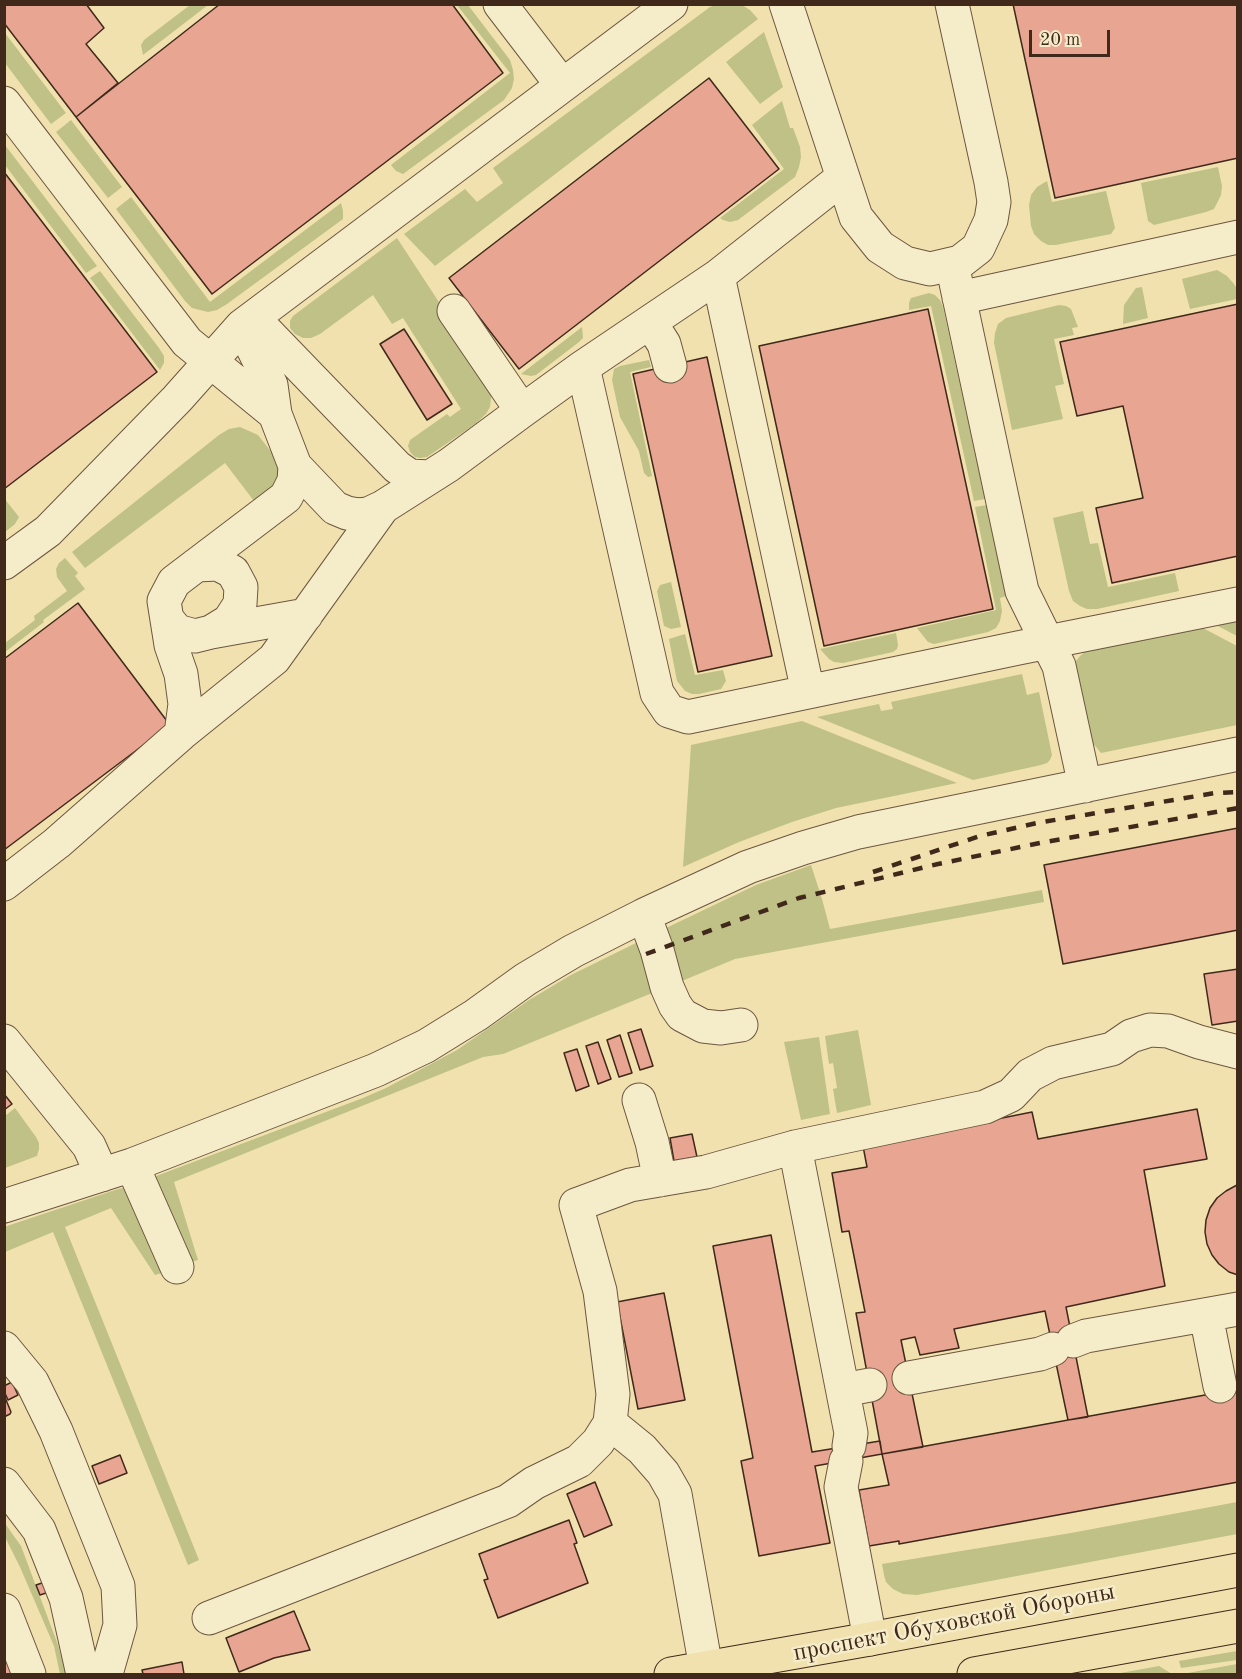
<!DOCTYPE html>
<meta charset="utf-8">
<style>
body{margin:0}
#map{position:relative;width:1242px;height:1679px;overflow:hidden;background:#f0e1ae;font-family:"Old Standard TT",serif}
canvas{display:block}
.frame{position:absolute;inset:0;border:6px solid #40291b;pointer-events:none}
.scale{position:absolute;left:1029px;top:30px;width:81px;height:27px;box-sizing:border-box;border:3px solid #40291b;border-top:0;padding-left:8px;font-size:18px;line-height:21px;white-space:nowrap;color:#40291b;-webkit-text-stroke:4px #f5ecca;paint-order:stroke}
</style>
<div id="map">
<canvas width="1242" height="1679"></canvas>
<div class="frame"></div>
<div class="scale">20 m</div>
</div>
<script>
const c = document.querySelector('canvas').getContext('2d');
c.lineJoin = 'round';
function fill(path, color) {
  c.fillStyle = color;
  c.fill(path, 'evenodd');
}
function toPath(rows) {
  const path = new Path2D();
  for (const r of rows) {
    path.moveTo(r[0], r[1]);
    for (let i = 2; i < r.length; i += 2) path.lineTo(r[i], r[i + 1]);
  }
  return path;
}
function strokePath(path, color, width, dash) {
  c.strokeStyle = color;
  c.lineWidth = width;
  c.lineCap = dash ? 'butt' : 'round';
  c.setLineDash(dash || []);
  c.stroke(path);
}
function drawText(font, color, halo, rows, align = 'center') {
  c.font = font + ' "Old Standard TT",serif';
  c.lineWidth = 5;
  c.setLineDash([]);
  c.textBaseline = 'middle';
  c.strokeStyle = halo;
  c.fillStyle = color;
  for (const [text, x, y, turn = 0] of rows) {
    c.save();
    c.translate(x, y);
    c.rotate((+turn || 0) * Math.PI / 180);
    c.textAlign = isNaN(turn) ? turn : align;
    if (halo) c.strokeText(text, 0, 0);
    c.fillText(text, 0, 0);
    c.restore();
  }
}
const green = toPath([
 [190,5,208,5,143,55,141,45,144,40],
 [457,5,468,5,510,60,513,70,514,79,512,88,504,100,403,174,396,171,391,165,510,73],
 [716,5,742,5,750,10,758,19,435,266,404,234,465,189,477,202,503,183,493,168,710,7],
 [764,32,783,87,760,104,726,62],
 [5,33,66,113,51,124,5,63],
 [782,101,790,128,793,128,800,147,801,157,799,167,795,177,738,220,730,222,723,220,720,218,784,169,752,125],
 [71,120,122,187,108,198,56,132],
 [5,145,97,266,86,273,5,165],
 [1218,167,1222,186,1221,195,1214,209,1206,212,1154,225,1148,221,1141,183],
 [1047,181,1052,202,1106,191,1115,228,1111,234,1056,245,1048,245,1041,241,1034,234,1031,226,1029,205,1031,195,1037,187],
 [131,197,210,302,341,203,343,211,343,219,227,304,217,310,208,312,192,308,185,301,116,209],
 [397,238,488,377,492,388,490,407,486,414,475,424,427,457,420,458,415,457,410,452,408,446,410,440,447,414,450,417,461,409,403,318,392,324,373,295,320,334,311,338,303,338,295,334,290,328,290,321,293,316],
 [1217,270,1227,276,1234,284,1237,289,1237,299,1190,309,1182,279],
 [100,271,159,348,164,356,164,363,160,370,90,278],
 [1142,287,1148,318,1123,324,1124,305,1136,288],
 [929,293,935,295,940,300,943,307,985,499,974,501,931,306,909,310,909,303,911,298],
 [1059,305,1066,306,1071,309,1078,327,1072,328,1074,335,1054,339,1064,384,1055,386,1063,419,1012,430,994,343,995,333,998,324,1006,318],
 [582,327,583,338,579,342,536,375,531,376,521,374],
 [649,360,651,367,630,372,652,476,648,477,644,473,639,451,620,417,612,380,614,369,620,366],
 [240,427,258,435,276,458,280,472,274,486,254,501,225,463,85,568,72,552,219,435,229,429],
 [4,498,19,517,15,524,5,532],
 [987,505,1006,596,1000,598,1002,611,1000,621,996,628,988,632,934,644,928,642,917,628,996,610,975,507],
 [1083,511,1090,544,1098,543,1108,587,1175,573,1179,591,1097,609,1087,609,1080,606,1073,601,1069,591,1053,518],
 [65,558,78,573,75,576,85,589,43,620,44,622,5,652,5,643,35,620,34,616,67,591,57,577,56,569,59,563],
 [671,582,681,627,671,629,664,626,657,591,660,585],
 [1237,618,1237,636,1214,624],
 [1201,627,1237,646,1237,725,1101,753,1092,742,1075,669,1076,661,1080,656,1086,651,1094,649],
 [896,633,898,645,897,649,893,652,843,663,834,662,829,659,820,649],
 [685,634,695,675,723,670,726,681,721,689,699,694,692,694,685,691,677,681,669,639],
 [1022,674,1027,695,1039,692,1052,755,1050,760,1047,763,1041,765,973,780,817,717,879,704,881,711,893,709,891,702],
 [802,721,957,783,836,808,792,822,739,842,683,867,691,745],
 [811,865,822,899,830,929,1042,890,1044,902,735,959,677,983,664,929,756,885],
 [638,942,657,991,503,1054,483,1057,174,1182,198,1260,188,1263,151,1178,363,1098,386,1088,457,1050,529,1000,571,975],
 [858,1030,871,1105,837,1113,833,1089,837,1088,833,1063,829,1064,825,1036],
 [819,1037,830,1114,801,1120,784,1042],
 [15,1108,36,1137,39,1143,39,1149,37,1156,5,1168,5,1116],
 [128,1187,165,1272,155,1275,111,1208,65,1227,199,1560,188,1565,53,1232,5,1252,4,1227,118,1189],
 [1237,1502,1237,1534,917,1595,903,1594,893,1589,886,1582,884,1575,882,1564,1071,1533],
 [4,1522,21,1546,58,1645,66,1674,60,1674,54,1646,20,1567,5,1537],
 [1237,1651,1237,1660,1181,1668,1179,1661],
 [1237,1664,1237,1674,1182,1674],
 [1159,1666,1172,1674,1115,1674]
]);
const building = toPath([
 [4,4,86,4,104,28,86,44,118,83,76,117,4,23,4,4],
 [220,4,452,4,503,73,212,294,76,117,220,4],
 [1013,4,1238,4,1238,158,1055,198,1013,4],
 [709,78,779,169,519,369,449,278,709,78],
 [4,172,157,372,4,489,4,172],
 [1238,304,1238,556,1112,583,1096,508,1143,498,1123,406,1077,416,1060,342,1238,304],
 [928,309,993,609,824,646,759,346,928,309],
 [404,329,452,404,427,420,380,344,404,329],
 [707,357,772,656,698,672,633,374,707,357],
 [78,603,170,725,4,850,4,659,78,603],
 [1238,828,1238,930,1063,964,1044,865,1238,828],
 [1238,969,1238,1021,1212,1025,1204,974,1238,969],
 [641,1029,653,1066,640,1070,628,1033,641,1029],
 [620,1035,632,1073,619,1077,607,1040,620,1035],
 [598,1042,611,1079,598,1084,586,1046,598,1042],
 [577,1049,589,1086,576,1091,564,1053,577,1049],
 [4,1094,12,1104,4,1110,4,1094],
 [1197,1109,1207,1159,1144,1170,1165,1286,1066,1307,1088,1417,1068,1420,1045,1311,954,1329,959,1348,920,1355,915,1337,901,1340,923,1447,882,1454,856,1313,865,1312,849,1231,842,1232,832,1173,867,1167,863,1146,1032,1112,1038,1139,1197,1109],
 [692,1134,697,1157,674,1161,670,1138,692,1134],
 [1237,1185,1238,1185,1238,1275,1229,1272,1219,1264,1212,1255,1207,1244,1205,1232,1206,1220,1210,1208,1217,1198,1226,1191,1237,1185],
 [771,1235,812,1452,880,1441,882,1454,815,1466,830,1543,759,1556,741,1461,753,1458,713,1246,771,1235],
 [664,1293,685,1400,638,1409,617,1302,664,1293],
 [12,1382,18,1395,8,1400,4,1391,4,1386,12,1382],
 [1238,1389,1238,1482,899,1544,899,1541,869,1546,859,1490,889,1485,882,1454,1238,1389],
 [4,1395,11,1412,10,1414,4,1417,4,1395],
 [120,1455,127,1473,99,1484,92,1466,120,1455],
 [595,1482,612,1525,584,1537,567,1494,595,1482],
 [569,1520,577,1543,574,1544,588,1583,498,1618,484,1580,488,1579,479,1554,569,1520],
 [45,1582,49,1592,40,1595,36,1585,45,1582],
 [294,1611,310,1650,274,1658,239,1672,226,1638,294,1611],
 [4,1650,14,1674,4,1674,4,1650],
 [182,1662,184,1674,143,1674,142,1670,182,1662]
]);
const minor = toPath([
 [500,4,562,85],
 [786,4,856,217,880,247,905,263,930,269,960,262,978,248,991,220,994,202,991,182,952,4],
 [4,103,187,342,275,414],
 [842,178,718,276,583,367,657,693,669,711,688,717,1018,648,1238,604],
 [952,264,1022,591,1059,666,1085,786],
 [718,276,808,692],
 [959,298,1238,237],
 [454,311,522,411],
 [253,318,397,467,410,476,430,477],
 [650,322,664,344,670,366],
 [295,466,335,508,347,513,358,515,368,514,383,507,449,465,522,411,583,367],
 [4,563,48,531,177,399,242,326,671,4],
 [168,620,177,631,195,636,211,632,229,621,240,604,241,587,233,572,218,564,196,565],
 [211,632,306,615],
 [181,734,185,704,181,674,171,645,164,601,174,582,286,497,294,481,295,466,275,414,271,385,242,326],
 [4,884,57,843,181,734,274,659,383,507],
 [644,915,657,950,667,987,675,1005,682,1015,703,1026,721,1028,741,1025],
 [4,1041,89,1146,102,1175],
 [639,1100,652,1142,660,1180],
 [795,1147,851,1433,849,1446],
 [132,1165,177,1267],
 [4,1206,132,1165,376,1070,426,1046,476,1015,526,979,573,951,644,915,748,867,803,848,858,832,1238,754],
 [1206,1315,1220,1386],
 [1073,1341,1086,1336,1238,1309],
 [4,1348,32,1382,56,1431,118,1586,120,1625,106,1674],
 [909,1378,1040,1354,1053,1349],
 [843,1390,870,1385],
 [610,1423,642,1449,663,1473,675,1494,706,1668],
 [846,1461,841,1487,870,1639],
 [4,1484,39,1530,66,1598,82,1670,85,1674],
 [4,1610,29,1674],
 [209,1618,508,1501,534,1483,579,1461,598,1442,610,1423,613,1394,600,1291,576,1205,630,1185,706,1172,795,1147,985,1107,1011,1095,1030,1075,1053,1063,1112,1049,1131,1036,1150,1030,1168,1031,1199,1042,1238,1052]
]);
const major = toPath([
 [671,1674,870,1639,1238,1570],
 [974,1674,1238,1626]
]);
const rail = toPath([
 [873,872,980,836,1037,823,1215,793,1238,792],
 [646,954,799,898,938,864,1040,843,1238,808]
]);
const streetNames = [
 ["проспект Обуховской Обороны",954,1623,-11]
];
fill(green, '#bfc186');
fill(building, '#e7a592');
strokePath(building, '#40291b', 1.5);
strokePath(minor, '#6c5740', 35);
strokePath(major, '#40291b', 35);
strokePath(minor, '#f5ecca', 33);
strokePath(major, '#f0e1ae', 33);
strokePath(rail, '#40291b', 4.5, [10, 10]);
drawText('24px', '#40291b', '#f5ecca', streetNames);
</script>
